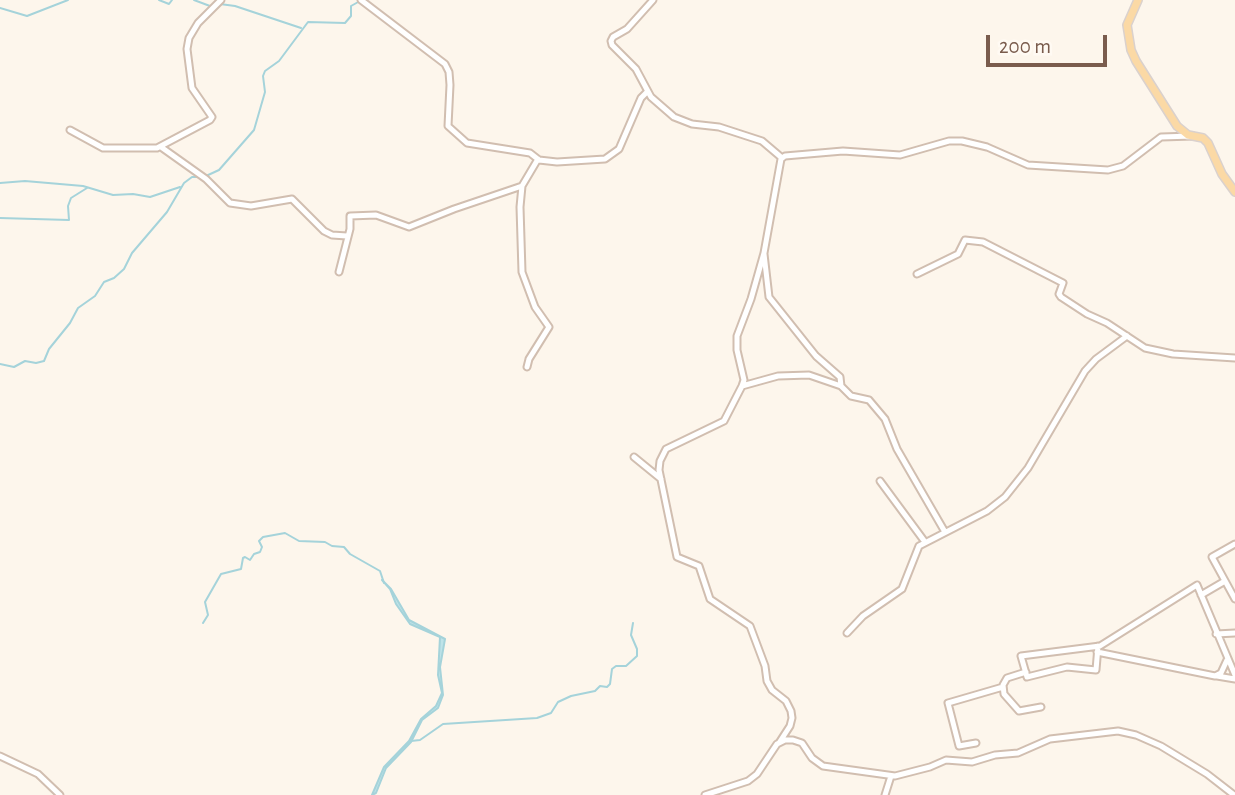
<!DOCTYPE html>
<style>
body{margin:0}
#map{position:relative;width:1235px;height:795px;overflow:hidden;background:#fdf6ec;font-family:"Alegreya Sans",sans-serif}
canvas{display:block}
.scale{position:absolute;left:986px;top:35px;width:121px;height:32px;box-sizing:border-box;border:4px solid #7a5c4d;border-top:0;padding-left:9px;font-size:21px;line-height:24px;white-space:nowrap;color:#7a5c4d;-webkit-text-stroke:5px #fffaf3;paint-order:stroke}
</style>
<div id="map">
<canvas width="1235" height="795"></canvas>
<div class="scale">200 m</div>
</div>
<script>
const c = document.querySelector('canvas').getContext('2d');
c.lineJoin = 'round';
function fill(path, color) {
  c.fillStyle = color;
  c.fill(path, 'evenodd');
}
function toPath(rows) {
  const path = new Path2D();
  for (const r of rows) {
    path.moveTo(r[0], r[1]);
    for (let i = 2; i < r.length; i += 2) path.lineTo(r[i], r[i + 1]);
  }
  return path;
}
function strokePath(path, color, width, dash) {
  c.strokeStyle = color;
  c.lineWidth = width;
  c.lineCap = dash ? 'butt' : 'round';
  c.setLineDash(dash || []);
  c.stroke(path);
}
const water = toPath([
 [382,580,391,589,409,620,445,639,440,667,443,695,438,708,422,720,411,742,386,768,376,793,372,795,384,767,409,741,421,719,436,706,442,693,438,675,440,637,410,624,396,604,390,589,382,580]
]);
const stream = toPath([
 [159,0,169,4,172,0],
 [194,0,210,6],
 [220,4,235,6,301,28],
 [0,8,27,16,68,0],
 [206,176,219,170,254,130,265,92,263,76,265,71,279,61,308,22,345,23,351,16,351,6,360,1],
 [0,183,25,181,83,186,113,195,133,194,150,197,180,187],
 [0,218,69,220,68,206,71,198,87,188],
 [0,364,14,367,25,361,36,363,44,361,49,349,70,323,78,308,95,296,104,282,114,278,124,269,132,253,167,212,184,183,192,177,201,177],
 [203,623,208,615,205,602,221,574,241,569,243,558,245,557,250,560,254,554,260,552,262,547,259,541,263,537,285,533,299,541,325,542,332,546,344,547,350,554,380,571,384,583],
 [411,741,420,740,443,724,537,718,551,713,558,702,571,696,595,691,600,686,607,687,610,684,612,669,616,666,626,666,637,656,637,649,631,635,633,623]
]);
const minor = toPath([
 [361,0,445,64,449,72,450,85,448,126,467,143,530,153,539,160,557,162,605,159,619,149,641,98,647,92],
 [653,0,627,29,613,37,611,41,612,45,636,69,651,97,674,117,692,124,719,127,762,141,782,158],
 [70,130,103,148,157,148,210,120,212,117,192,88,187,49,189,38,198,23,221,0],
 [161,147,206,179,230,203,251,206,292,199,324,231,332,235,347,236],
 [522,186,520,207,522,272,535,307,549,327,529,359,527,367],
 [764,254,769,297,816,356,840,377,841,386],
 [339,272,350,229,350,216,376,215,409,227,454,209,522,186,538,159],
 [917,274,958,254,965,240,983,242,1063,283,1059,294,1061,297,1087,314,1107,323,1145,348,1173,354,1235,358],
 [742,386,778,376,809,375,841,386,851,396,869,400,885,419,897,449,945,532],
 [634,457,661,479],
 [880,481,925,542],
 [1235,544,1212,557,1235,599],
 [1201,595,1225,581],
 [847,633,863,616,902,589,919,546,987,511,1005,497,1028,468,1085,371,1096,359,1127,336],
 [1216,634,1235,633],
 [1098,646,1096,670,1067,667,1027,677,1021,656,1100,646,1197,585,1235,675],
 [1097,652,1215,676,1221,673,1227,660],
 [1026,672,1007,678,1003,685,1004,694,1019,711,1041,707],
 [1217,676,1235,679],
 [779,743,790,726,792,718,791,711,786,701,772,690,767,681,765,666,750,626,710,599,699,566,677,557,659,470,660,461,666,449,724,421,742,386,744,380,737,350,737,336,751,299,764,253,781,159,785,156,843,151,900,155,949,141,962,141,987,147,1028,165,1108,170,1123,166,1161,137,1193,136],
 [976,743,959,746,948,703,1003,687],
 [0,756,38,774,60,795],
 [705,795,748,781,757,774,777,744,785,740,793,740,802,743,812,758,823,766,895,776,930,767,946,760,972,762,995,755,1018,753,1050,739,1118,731,1136,735,1161,746,1207,774,1234,795],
 [885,795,891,776]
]);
const major = toPath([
 [1138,0,1127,25,1131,50,1136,61,1177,126,1188,135,1203,138,1208,143,1222,174,1235,192]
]);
fill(water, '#bfe3e8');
strokePath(water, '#a5d3da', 2);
strokePath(stream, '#a5d3da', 2);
strokePath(minor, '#d1beb0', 9);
strokePath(major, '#dad1cd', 10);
strokePath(minor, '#fff', 5);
strokePath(major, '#fbd9a5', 7);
</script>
